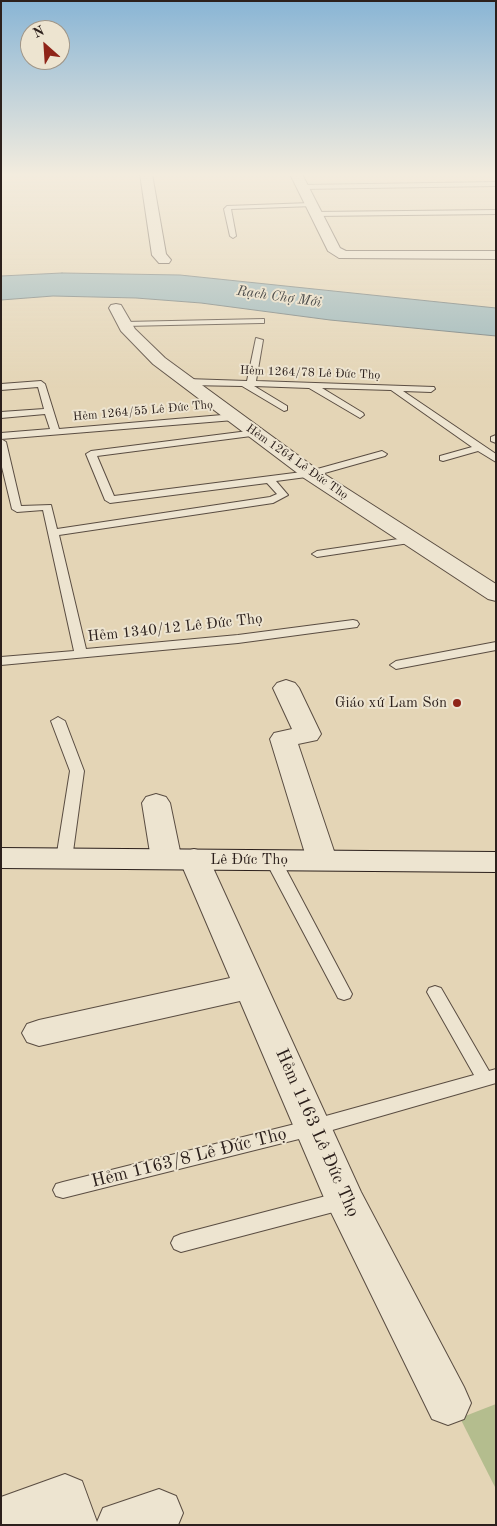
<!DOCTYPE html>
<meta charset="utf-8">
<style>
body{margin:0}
#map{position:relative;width:497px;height:1526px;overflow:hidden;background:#e4d5b6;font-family:"Old Standard TT",serif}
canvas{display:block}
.frame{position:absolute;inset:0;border:2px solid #2c201c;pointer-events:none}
.north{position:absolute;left:20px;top:20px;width:50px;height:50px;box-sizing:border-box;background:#ede4d0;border:1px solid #a09688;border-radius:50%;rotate:334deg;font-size:14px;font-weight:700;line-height:20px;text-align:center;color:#2c201c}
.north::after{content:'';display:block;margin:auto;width:18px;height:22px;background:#8f2418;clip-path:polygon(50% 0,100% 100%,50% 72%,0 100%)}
</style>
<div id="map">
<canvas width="497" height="1526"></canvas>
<div class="frame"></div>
<div class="north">N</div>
</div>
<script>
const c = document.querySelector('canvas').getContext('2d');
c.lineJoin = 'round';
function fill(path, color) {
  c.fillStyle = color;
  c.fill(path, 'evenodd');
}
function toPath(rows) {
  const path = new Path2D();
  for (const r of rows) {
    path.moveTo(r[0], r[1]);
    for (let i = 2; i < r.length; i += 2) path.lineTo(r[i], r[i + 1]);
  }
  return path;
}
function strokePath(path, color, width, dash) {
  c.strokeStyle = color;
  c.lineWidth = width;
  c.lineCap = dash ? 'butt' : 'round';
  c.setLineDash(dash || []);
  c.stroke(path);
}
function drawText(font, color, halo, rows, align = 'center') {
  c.font = font + ' "Old Standard TT",serif';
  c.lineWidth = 4;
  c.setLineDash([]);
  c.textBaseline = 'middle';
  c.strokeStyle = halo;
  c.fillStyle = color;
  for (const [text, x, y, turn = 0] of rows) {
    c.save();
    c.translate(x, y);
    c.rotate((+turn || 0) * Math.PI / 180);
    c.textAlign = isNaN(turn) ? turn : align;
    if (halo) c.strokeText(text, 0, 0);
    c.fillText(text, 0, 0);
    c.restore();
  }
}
const green = toPath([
 [496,1404,496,1489,460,1418]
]);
const water = toPath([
 [62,273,180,275,496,308,496,336,330,320,201,303,136,298,53,296,1,300,1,276,62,273]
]);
const service = toPath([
 [496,182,496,186,302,189,299,187,302,185,496,182],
 [311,203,313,206,231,209,236,236,233,238,230,236,224,209,227,206,311,203],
 [496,210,496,214,315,216,312,214,315,212,496,210],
 [264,319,264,323,261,323,125,326,121,324,125,322,264,319],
 [256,338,263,340,256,381,434,387,435,389,431,392,403,391,496,454,496,462,478,451,443,461,440,460,440,456,472,447,391,390,322,388,363,413,364,415,360,418,309,388,254,386,287,406,287,410,284,411,242,386,187,385,183,382,187,379,247,381,256,338],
 [41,381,45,384,59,429,234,414,238,417,234,420,1,439,1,433,50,429,45,414,1,418,1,412,44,409,38,387,1,390,1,384,41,381],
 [256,430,261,433,259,435,97,456,114,496,310,471,382,451,387,454,385,456,314,476,276,481,288,495,273,503,59,535,86,649,238,635,353,620,357,621,359,624,357,627,238,643,1,665,1,657,74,651,43,510,17,512,12,509,1,463,1,439,6,442,21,506,51,505,57,529,270,497,277,494,267,483,110,503,105,500,86,454,91,451,256,430],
 [496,435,496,443,491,441,491,437,496,435],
 [412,537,417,540,416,542,317,557,312,554,317,551,412,537],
 [496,642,496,650,396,669,390,665,396,661,496,642],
 [58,717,65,721,84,771,72,859,69,863,64,864,59,863,56,859,70,771,51,721,58,717],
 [273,855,278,856,281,860,352,994,350,998,344,1000,338,998,336,994,265,860,268,856,273,855],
 [435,986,441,988,489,1071,496,1069,496,1083,315,1135,63,1198,56,1196,53,1190,56,1184,63,1182,315,1119,474,1075,427,992,429,988,435,986],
 [345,1191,352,1194,355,1200,352,1206,345,1209,181,1252,174,1249,171,1243,174,1237,181,1234,345,1191]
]);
const minor = toPath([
 [140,174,152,174,166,254,171,260,169,263,159,263,152,255,140,174],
 [290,174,302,174,340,248,346,251,496,251,496,259,339,258,328,251,290,174],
 [116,304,121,305,135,329,165,358,318,470,496,584,496,601,488,599,304,478,153,364,121,331,109,308,111,305,116,304],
 [286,680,295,683,299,688,321,734,317,740,298,744,337,860,333,867,322,870,311,867,307,860,270,739,274,733,292,729,273,688,277,683,286,680],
 [156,794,166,797,170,803,181,856,183,852,194,849,205,852,209,859,361,1192,464,1387,471,1403,464,1419,448,1425,432,1419,325,1200,240,1001,39,1046,27,1042,22,1033,27,1024,39,1020,230,978,180,861,177,866,166,869,155,866,151,859,142,803,146,797,156,794],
 [65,1474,82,1481,97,1522,103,1508,159,1489,176,1496,183,1513,178,1525,1,1525,1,1497,65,1474]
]);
const secondary = toPath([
 [1,848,496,852,496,872,1,868,1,848]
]);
const markers = [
 [457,703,5,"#8f2418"]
];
const farStreetnames = [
 ["Hẻm 1264/78 Lê Đức Thọ",310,373,2],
 ["Hẻm 1264/55 Lê Đức Thọ",143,411,-5],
 ["Hẻm 1264 Lê Đức Thọ",297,462,35]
];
const farWaternames = [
 ["Rạch Chợ Mới",279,297,8]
];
const streetNames = [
 ["Hẻm 1340/12 Lê Đức Thọ",175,628,-6],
 ["Lê Đức Thọ",249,860]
];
const poiNames = [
 ["Giáo xứ Lam Sơn",447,703]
];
const nearStreetnames = [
 ["Hẻm 1163 Lê Đức Thọ",317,1133,66],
 ["Hẻm 1163/8 Lê Đức Thọ",189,1158,-14]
];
fill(green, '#b4bd8e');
fill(water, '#9bb6b9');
strokePath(water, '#6f7a7a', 1);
strokePath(service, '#5a4d42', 2);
strokePath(minor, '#5a4d42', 2);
strokePath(secondary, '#2c201c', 2);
fill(service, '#ede4d0');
fill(minor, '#ede4d0');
fill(secondary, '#ede4d0');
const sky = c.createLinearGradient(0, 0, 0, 388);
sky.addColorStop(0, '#89b5d5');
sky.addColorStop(0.45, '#f3ecde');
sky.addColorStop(1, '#f3ecde00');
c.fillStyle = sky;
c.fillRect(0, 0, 497, 388);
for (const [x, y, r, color] of markers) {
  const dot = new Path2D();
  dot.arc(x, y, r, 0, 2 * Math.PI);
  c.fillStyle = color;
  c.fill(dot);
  strokePath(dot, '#ede4d0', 2);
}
drawText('12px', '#2c201c', '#ede4d0', farStreetnames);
drawText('italic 14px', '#4d4d4b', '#ede4d0', farWaternames);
drawText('15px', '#2c201c', '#ede4d0', streetNames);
drawText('15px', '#2c201c', '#ede4d0', poiNames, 'right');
drawText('18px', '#2c201c', '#ede4d0', nearStreetnames);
</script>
